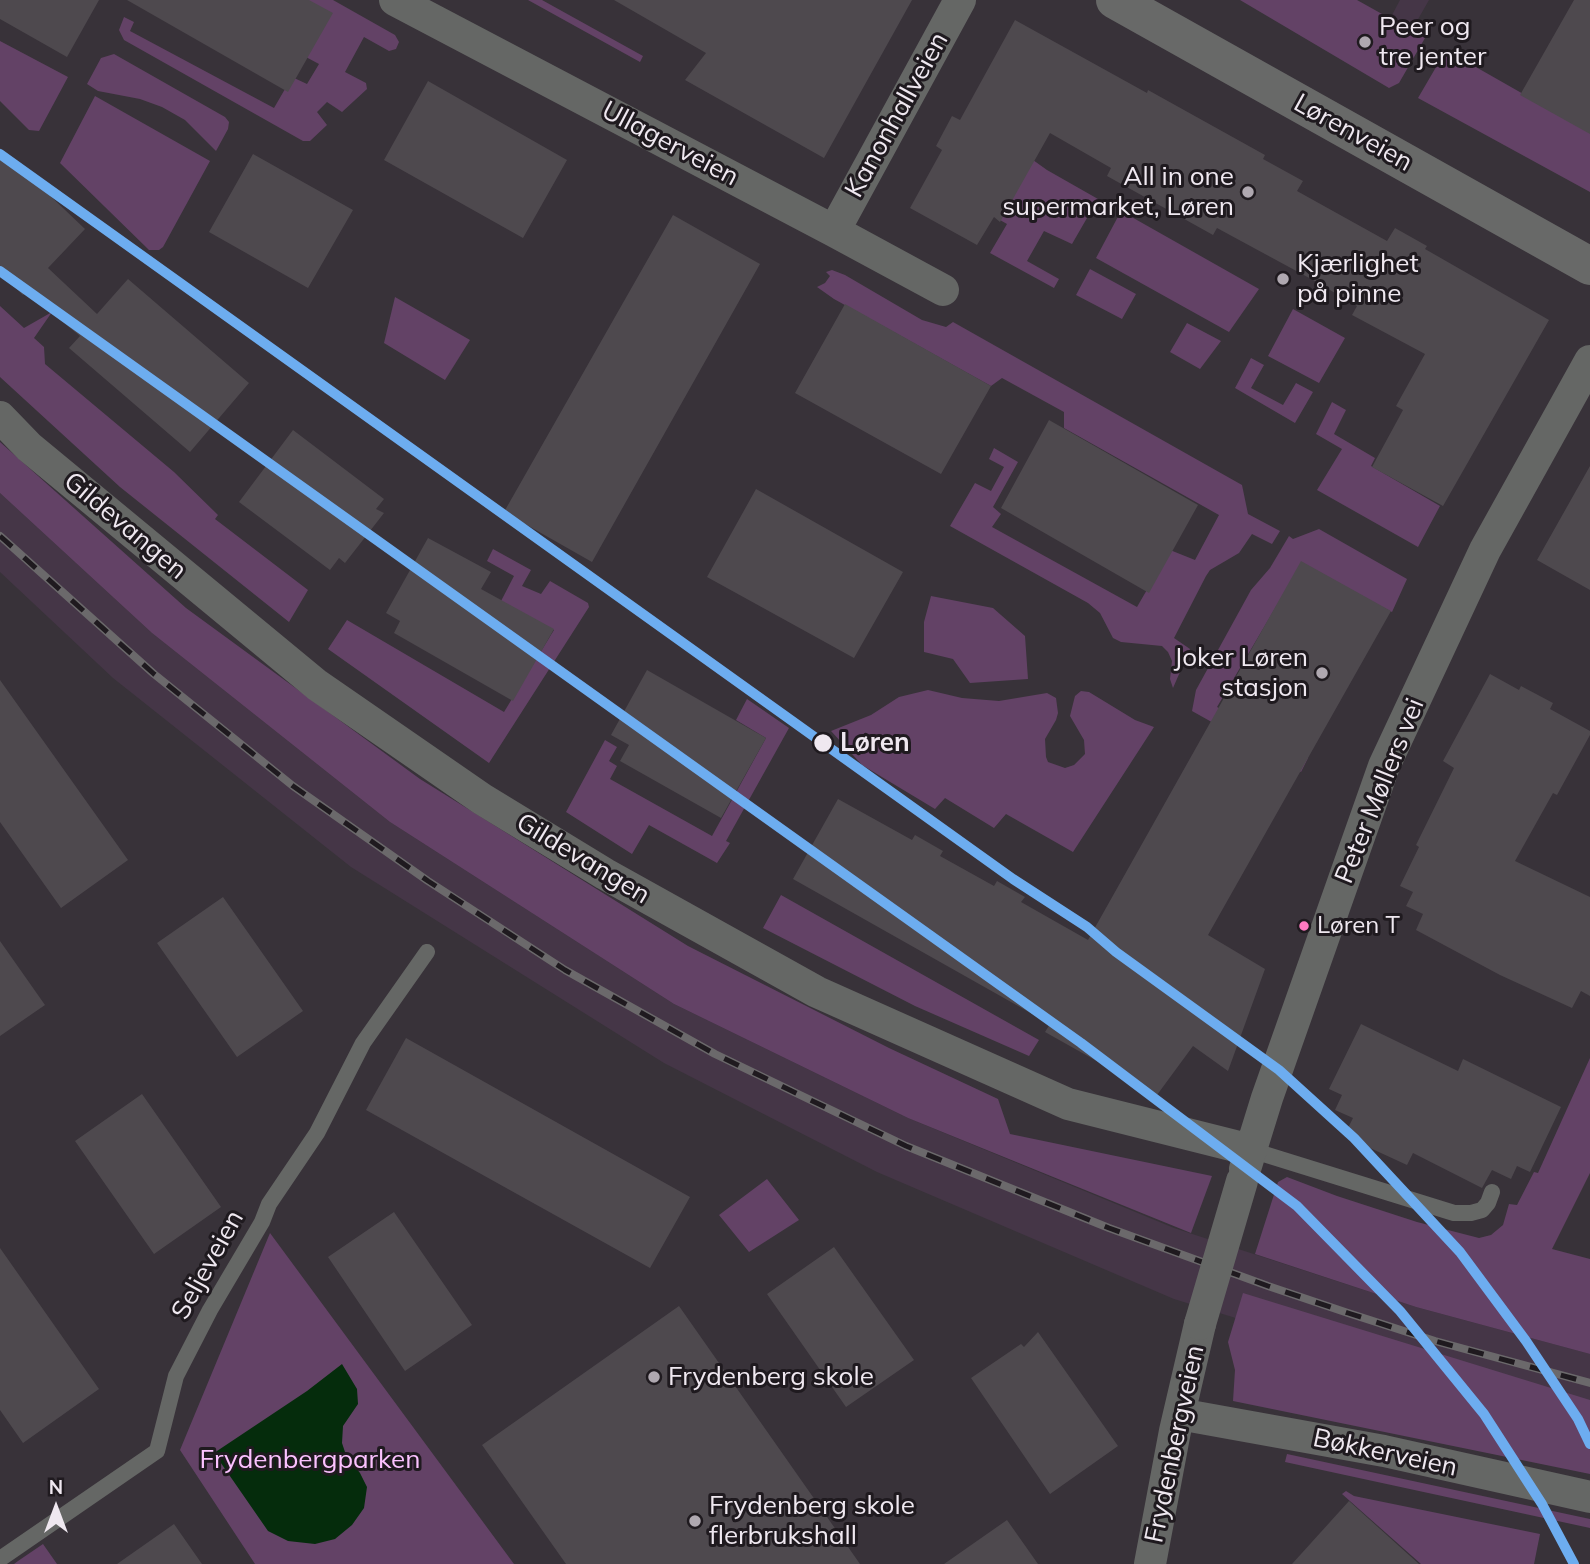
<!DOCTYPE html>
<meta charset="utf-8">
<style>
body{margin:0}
#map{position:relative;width:1590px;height:1564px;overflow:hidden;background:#383239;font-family:Mulish,sans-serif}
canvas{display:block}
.north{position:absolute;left:21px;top:1473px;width:70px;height:70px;-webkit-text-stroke:5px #1f1a1f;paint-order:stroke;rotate:0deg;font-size:19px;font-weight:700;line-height:28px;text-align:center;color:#efe8f0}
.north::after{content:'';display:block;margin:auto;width:24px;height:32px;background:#efe8f0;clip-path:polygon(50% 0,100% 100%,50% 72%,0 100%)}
</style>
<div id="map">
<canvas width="1590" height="1564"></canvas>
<div class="north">N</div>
</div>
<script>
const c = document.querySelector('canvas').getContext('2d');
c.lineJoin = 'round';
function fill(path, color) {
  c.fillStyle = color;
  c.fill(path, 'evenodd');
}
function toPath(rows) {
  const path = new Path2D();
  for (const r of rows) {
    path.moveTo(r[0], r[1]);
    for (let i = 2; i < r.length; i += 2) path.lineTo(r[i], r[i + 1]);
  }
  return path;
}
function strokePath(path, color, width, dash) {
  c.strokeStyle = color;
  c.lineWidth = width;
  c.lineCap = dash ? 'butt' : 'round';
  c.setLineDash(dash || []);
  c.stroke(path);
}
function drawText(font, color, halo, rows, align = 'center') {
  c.font = font + ' Mulish,sans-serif';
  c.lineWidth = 6;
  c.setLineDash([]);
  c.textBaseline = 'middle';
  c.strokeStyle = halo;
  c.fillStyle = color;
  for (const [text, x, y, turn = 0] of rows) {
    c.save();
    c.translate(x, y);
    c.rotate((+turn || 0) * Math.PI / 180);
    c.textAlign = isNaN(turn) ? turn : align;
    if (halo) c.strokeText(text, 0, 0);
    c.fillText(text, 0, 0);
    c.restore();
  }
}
const built = toPath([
 [1400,0,1429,0,1413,28,1391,17],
 [0,493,152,633,390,822,674,1004,908,1118,1174,1228,1416,1307,1590,1354,1590,1416,1385,1364,1174,1299,877,1172,664,1063,351,867,113,678,0,572]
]);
const green = toPath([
 [304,0,333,0,395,35,399,42,396,49,389,51,364,37,345,72,366,83,367,89,342,112,327,102,317,112,327,125,310,141,303,141,124,40,119,30,124,17,134,22,130,31,274,108,292,77,307,84,319,64,304,56],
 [528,0,542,0,643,56,640,62],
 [1240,0,1357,0,1425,38,1399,83,1389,88],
 [0,41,68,77,39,131,29,130,0,101],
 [1446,50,1590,132,1590,192,1418,98],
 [114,54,225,117,229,122,228,129,216,151,185,120,162,107,140,99,98,91,87,84,101,58],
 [95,96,210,161,163,247,159,250,149,250,60,163],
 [1033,160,1047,170,1098,199,1072,244,1044,231,1027,261,1059,279,1054,288,990,253,1007,224,1000,220],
 [1121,211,1259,289,1229,332,1096,258],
 [1090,269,1136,294,1122,319,1076,295],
 [832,270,845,275,922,320,946,327,953,322,1242,485,1248,514,1280,531,1272,544,1252,534,1239,553,1210,570,1206,576,1174,638,1190,649,1173,688,1170,679,1172,661,1168,652,1162,646,1121,642,1113,638,1100,613,1088,603,950,526,975,483,991,491,1004,467,989,459,994,448,1018,462,993,507,1001,514,992,527,1137,607,1170,550,1195,560,1219,515,1064,428,1064,412,1002,378,991,386,834,299,817,287,825,283,830,276,826,272],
 [395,297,470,340,445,380,384,343],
 [0,306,24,328,52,312,34,338,44,347,45,364,174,472,218,515,215,519,308,590,289,622,120,487,0,377],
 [1293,309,1345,338,1319,383,1268,356],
 [1187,323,1221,341,1200,369,1170,352],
 [1251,358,1264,365,1251,388,1283,405,1296,383,1313,392,1295,423,1235,388],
 [1332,402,1346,410,1334,434,1375,458,1371,466,1440,506,1418,547,1317,490,1342,449,1316,434],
 [0,442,186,608,420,779,688,946,889,1048,998,1099,1010,1134,1212,1176,1191,1233,908,1118,674,1004,390,822,152,633,0,493],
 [1319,529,1407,579,1392,612,1300,566,1217,707,1308,758,1301,772,1192,711,1196,690,1251,590,1270,568,1289,536,1293,539],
 [493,549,531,570,522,586,541,594,550,581,588,603,589,607,489,763,328,649,347,620,504,712,554,630,500,603,514,576,487,561],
 [931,596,993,608,1025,636,1028,679,970,683,953,659,924,652,924,622],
 [928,690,962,698,999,701,1047,693,1056,698,1058,713,1056,720,1045,739,1046,757,1048,762,1065,768,1074,765,1085,754,1084,740,1070,716,1075,696,1081,691,1089,692,1135,720,1154,727,1073,852,1006,814,994,828,945,798,935,809,862,765,831,731,871,715,899,697],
 [747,699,789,728,726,841,730,843,717,863,649,825,632,854,566,812,605,740,617,747,609,761,617,766,610,779,712,836,766,738,736,720],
 [781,895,1039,1040,1029,1056,915,1006,763,928],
 [1590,1058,1590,1173,1552,1249,1590,1259,1590,1354,1416,1307,1255,1254,1278,1182,1287,1177,1337,1196,1417,1222,1479,1238,1491,1235,1503,1225,1509,1204,1517,1205,1534,1172,1538,1173],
 [767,1179,799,1220,749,1252,719,1215],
 [270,1233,514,1564,255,1564,180,1450],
 [1243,1293,1590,1400,1590,1474,1233,1401,1235,1370,1228,1342],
 [1287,1454,1590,1519,1590,1528,1285,1462],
 [1346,1491,1354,1496,1540,1534,1534,1564,1421,1564,1342,1494],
 [43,1544,57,1564,14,1564,18,1561]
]);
const water = toPath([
 [342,1364,357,1389,358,1404,343,1426,342,1443,346,1455,360,1473,367,1487,364,1508,352,1525,335,1539,315,1544,288,1541,268,1531,214,1453,307,1391]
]);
const building = toPath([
 [0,0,99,0,67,57,0,19],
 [127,0,309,0,333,13,288,92],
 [614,0,912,0,824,158,685,80,706,53],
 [1574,0,1590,0,1590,134,1520,95],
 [1015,20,1147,93,1148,90,1265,155,1263,159,1303,181,1297,191,1387,241,1395,228,1427,246,1425,249,1549,320,1443,506,1372,467,1403,410,1396,406,1425,354,1352,315,1357,306,1313,280,1217,228,1213,235,1107,176,1111,168,1050,133,1000,222,994,217,977,245,910,208,942,150,936,146,952,116,960,120],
 [428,81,567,160,523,238,384,160],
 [0,148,85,229,48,268,97,314,128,279,249,383,190,452,69,348,80,336,26,292,23,295,0,273],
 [253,154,353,210,308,288,209,232],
 [673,215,760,264,592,562,504,512],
 [845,304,991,386,941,474,795,393],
 [1049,420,1198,505,1149,593,1001,508],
 [293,430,384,499,376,509,384,513,345,563,339,558,330,570,239,502],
 [1590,466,1590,590,1537,560],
 [756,489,903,572,854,658,707,577],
 [428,538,491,572,481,589,554,629,513,701,394,633,400,621,386,613],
 [1301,561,1391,611,1208,935,1265,969,1228,1071,1193,1046,1157,1095,1045,1032,1050,1024,793,879,838,799,912,840,915,835,943,851,940,856,994,886,997,881,1025,897,1021,902,1088,940],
 [647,670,766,738,721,818,620,761,629,745,611,735],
 [1490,674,1519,690,1521,686,1553,703,1550,709,1590,731,1590,735,1557,795,1553,793,1515,861,1590,897,1590,996,1581,991,1572,1008,1500,975,1416,930,1423,914,1406,906,1413,892,1400,886,1419,847,1416,845,1454,768,1443,761],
 [0,680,128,860,61,908,0,822],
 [223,897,303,1011,237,1057,157,943],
 [0,941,45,1005,0,1036],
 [1361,1024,1458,1071,1463,1059,1561,1107,1530,1172,1517,1166,1511,1179,1492,1170,1482,1188,1413,1153,1407,1165,1344,1136,1353,1118,1335,1110,1342,1095,1329,1089],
 [406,1038,690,1197,650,1268,366,1110],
 [142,1094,221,1207,154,1254,75,1141],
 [394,1212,472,1325,405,1371,328,1257],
 [834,1247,914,1360,846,1407,767,1294],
 [0,1248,99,1389,23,1443,0,1410],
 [679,1306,860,1564,566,1564,482,1445],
 [1038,1332,1118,1446,1050,1494,971,1378,1021,1344,1024,1347],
 [1349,1501,1419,1564,1292,1564],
 [1007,1520,1038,1564,944,1564],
 [174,1524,202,1564,117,1564]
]);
const lane = toPath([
 [1251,1150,1454,1213,1471,1213,1482,1210,1488,1203,1492,1192],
 [0,1559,157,1451,176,1376,210,1310,262,1222,269,1204,317,1133,363,1043,427,952]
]);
const street = toPath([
 [395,0,834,231,943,290],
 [834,231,960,0],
 [0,417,29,447,317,685,482,799,605,874,817,992,1068,1104,1251,1150],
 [1245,1169,1267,1098,1384,766,1485,550,1590,361],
 [1179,1414,1384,1451,1590,1497],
 [1150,1564,1175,1431,1200,1324]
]);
const secondary = toPath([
 [1115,0,1590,266]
]);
const rail = toPath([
 [0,536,154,674,293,786,428,881,565,970,715,1054,906,1146,1109,1228,1268,1286,1348,1313,1435,1341,1590,1383]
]);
const streetBridge = toPath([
 [1200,1324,1242,1181]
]);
const metro1 = toPath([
 [0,154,1013,879,1087,927,1116,952,1279,1070,1354,1138,1460,1252,1526,1341,1578,1419,1590,1444],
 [0,271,1081,1043,1297,1206,1400,1311,1484,1414,1542,1504,1574,1564]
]);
const markers = [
 [1365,42,7,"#afa8b0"],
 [1248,192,7,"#afa8b0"],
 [1283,279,7,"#afa8b0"],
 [1322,673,7,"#afa8b0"],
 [823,743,10,"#efe8f0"],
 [1304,926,6,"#fe7ac1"],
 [654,1377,7,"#afa8b0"],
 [695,1521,7,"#afa8b0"]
];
const busNames = [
 ["Løren T",1317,926]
];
const poiNames = [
 ["Peer og",1379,27],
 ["tre jenter",1379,57],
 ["All in one",1234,177,"right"],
 ["supermarket, Løren",1234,207,"right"],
 ["Kjærlighet",1297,264],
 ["på pinne",1297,294],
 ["Joker Løren",1308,658,"right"],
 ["stasjon",1308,688,"right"],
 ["Frydenberg skole",668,1377],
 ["Frydenberg skole",709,1506],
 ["flerbrukshall",709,1536]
];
const streetNames = [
 ["Kanonhallveien",897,115,-61],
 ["Lørenveien",1353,133,29],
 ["Ullagerveien",670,144,28],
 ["Gildevangen",125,526,40],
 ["Peter Møllers vei",1380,791,-68],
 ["Gildevangen",583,859,31],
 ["Seljeveien",208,1265,-61],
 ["Frydenbergveien",1175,1444,-78],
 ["Bøkkerveien",1385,1453,12]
];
const stopNames = [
 ["Løren",840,743]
];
const parkNames = [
 ["Frydenbergparken",310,1460]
];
fill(built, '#453647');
fill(green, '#634266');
fill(water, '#052c0c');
fill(building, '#4e494e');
strokePath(lane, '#656765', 16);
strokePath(street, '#656765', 32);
strokePath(secondary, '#686968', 38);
strokePath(rail, '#6b696b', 8);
strokePath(rail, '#1f1a1f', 5, [16]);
strokePath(streetBridge, '#656765', 32);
strokePath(metro1, '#6dadf0', 10);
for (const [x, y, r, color] of markers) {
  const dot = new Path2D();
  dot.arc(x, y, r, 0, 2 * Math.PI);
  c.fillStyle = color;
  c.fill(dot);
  strokePath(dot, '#1f1a1f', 2.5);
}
drawText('24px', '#efe8f0', '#1f1a1f', busNames, 'left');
drawText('26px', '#efe8f0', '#1f1a1f', poiNames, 'left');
drawText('26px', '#efe8f0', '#1f1a1f', streetNames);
drawText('bold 26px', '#efe8f0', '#1f1a1f', stopNames, 'left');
drawText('26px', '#fbc2ff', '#1f1a1f', parkNames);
</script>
